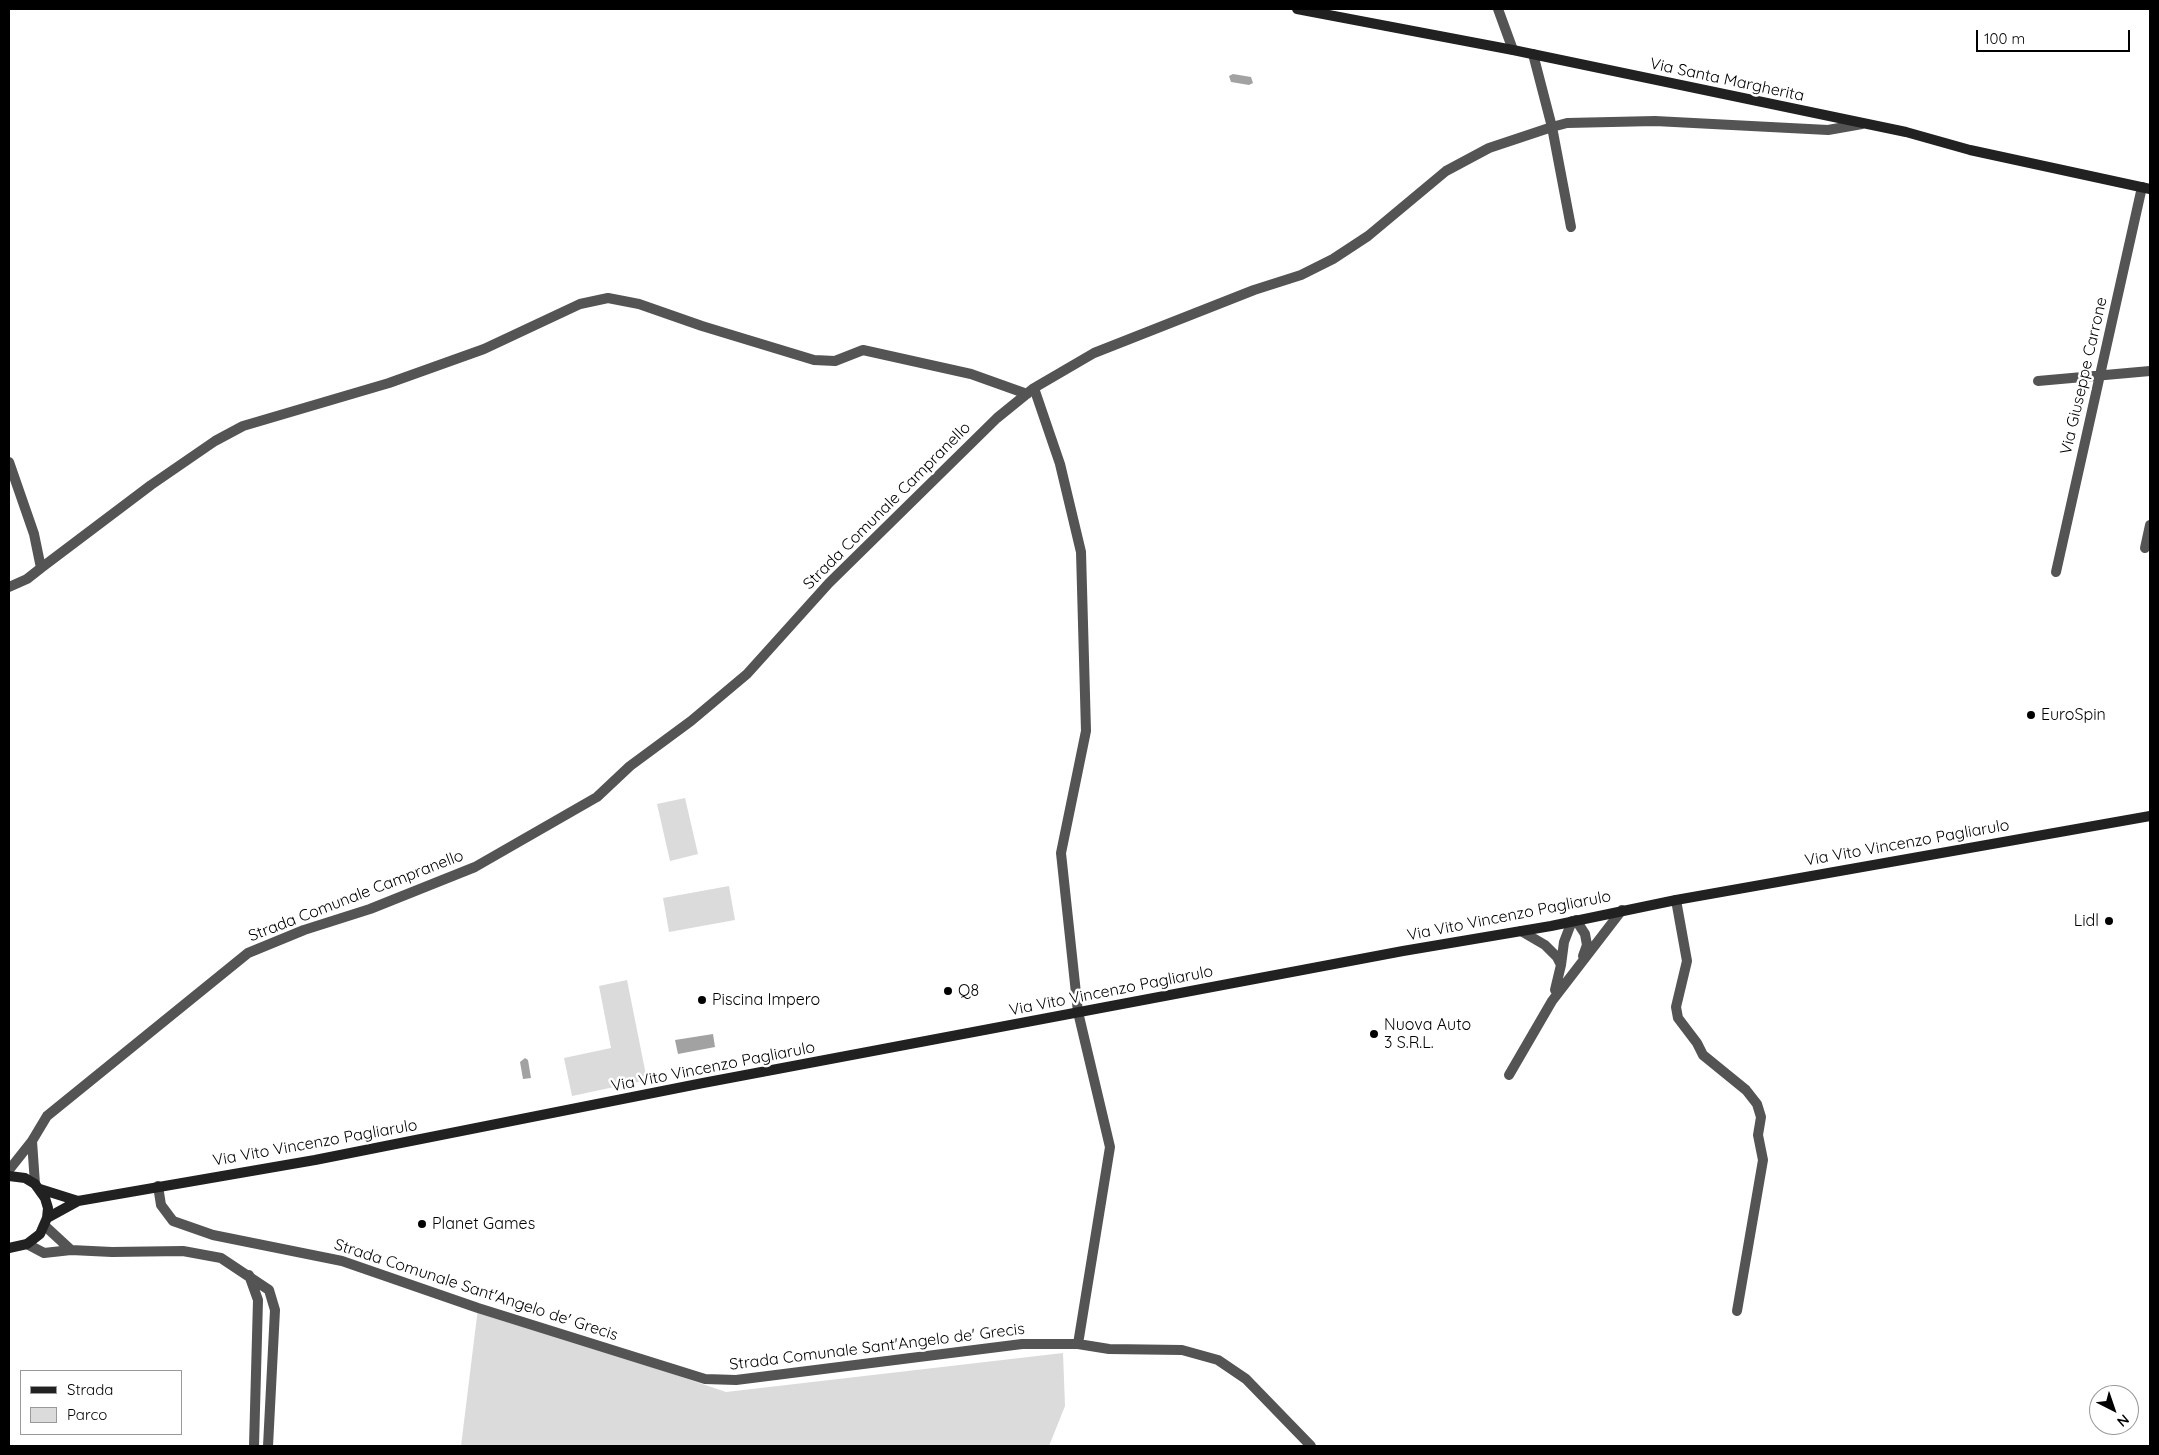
<!DOCTYPE html>
<style>
body{margin:0}
#map{position:relative;width:2159px;height:1455px;overflow:hidden;background:#fff;font-family:Quicksand,sans-serif}
canvas{display:block}
.frame{position:absolute;inset:0;border:10px solid #000;pointer-events:none}
.legend{position:absolute;left:20px;top:1370px;width:162px;height:65px;box-sizing:border-box;background:#fff;border:1px solid #999;margin:0;padding:6px 9px;list-style:none;font-size:15px;color:#000}
.legend li{display:flex;align-items:center;gap:10px;height:25px}
.legend b{width:25px;border:1px solid #999}
.north{position:absolute;left:2089px;top:1385px;width:50px;height:50px;box-sizing:border-box;background:#fff;border:1px solid #999;border-radius:50%;rotate:139deg;font-size:14px;font-weight:700;line-height:20px;text-align:center;color:#000}
.north::after{content:'';display:block;margin:auto;width:18px;height:22px;background:#000;clip-path:polygon(50% 0,100% 100%,50% 72%,0 100%)}
.scale{position:absolute;left:1976px;top:30px;width:154px;height:22px;box-sizing:border-box;border:2px solid #000;border-top:0;padding-left:6px;font-size:15px;line-height:18px;white-space:nowrap;color:#000;-webkit-text-stroke:4px #fff;paint-order:stroke}
</style>
<div id="map">
<canvas width="2159" height="1455"></canvas>
<div class="frame"></div>
<ul class="legend">
<li><b style="height:6px;background:#212121"></b>Strada</li>
<li><b style="height:14px;background:#dbdbdb"></b>Parco</li>
</ul>
<div class="north">N</div>
<div class="scale">100 m</div>
</div>
<script>
const c = document.querySelector('canvas').getContext('2d');
c.lineJoin = 'round';
function fill(path, color) {
  c.fillStyle = color;
  c.fill(path, 'evenodd');
}
function toPath(rows) {
  const path = new Path2D();
  for (const r of rows) {
    path.moveTo(r[0], r[1]);
    for (let i = 2; i < r.length; i += 2) path.lineTo(r[i], r[i + 1]);
  }
  return path;
}
function strokePath(path, color, width, dash) {
  c.strokeStyle = color;
  c.lineWidth = width;
  c.lineCap = dash ? 'butt' : 'round';
  c.setLineDash(dash || []);
  c.stroke(path);
}
function drawText(font, color, halo, rows, align = 'center') {
  c.font = font + ' Quicksand,sans-serif';
  c.lineWidth = 5;
  c.setLineDash([]);
  c.textBaseline = 'middle';
  c.strokeStyle = halo;
  c.fillStyle = color;
  for (const [text, x, y, turn = 0] of rows) {
    c.save();
    c.translate(x, y);
    c.rotate((+turn || 0) * Math.PI / 180);
    c.textAlign = isNaN(turn) ? turn : align;
    if (halo) c.strokeText(text, 0, 0);
    c.fillText(text, 0, 0);
    c.restore();
  }
}
const green = toPath([
 [685,798,698,854,670,861,657,804],
 [729,886,735,920,669,932,663,898],
 [627,980,647,1080,572,1096,564,1058,611,1048,599,986],
 [478,1308,726,1392,1063,1353,1065,1406,1049,1446,461,1446]
]);
const water = toPath([
 [1233,74,1251,77,1253,83,1249,85,1231,82,1229,76],
 [713,1034,715,1047,678,1054,675,1040],
 [525,1058,528,1060,531,1078,523,1079,520,1062]
]);
const street = toPath([
 [1498,9,1513,50],
 [1533,54,1552,127,1571,227],
 [2038,381,2150,371],
 [1034,388,1060,464,1081,552,1086,731,1061,853,1078,1012,1110,1147,1078,1344],
 [9,462,34,534,41,568,27,579,9,587],
 [2145,548,2150,525],
 [41,568,151,485,215,441,243,426,389,383,484,349,580,304,608,298,639,304,702,326,814,360,835,361,863,350,971,374,1027,394],
 [2056,572,2142,187],
 [1676,900,1687,961,1676,1007,1678,1018,1697,1043,1703,1055,1746,1090,1757,1104,1761,1117,1758,1135,1763,1160,1737,1311],
 [1576,920,1585,934,1587,945,1583,956],
 [1521,931,1545,945,1557,957,1561,965,1555,990],
 [1561,965,1564,942,1572,921],
 [1509,1075,1552,1001,1622,910],
 [32,1141,35,1184],
 [9,1170,32,1141,47,1116,248,953,304,930,370,909,475,867,597,797,630,766,691,721,747,674,829,583,997,418,1034,388,1094,353,1254,290,1301,275,1333,259,1368,236,1446,171,1489,148,1552,127,1567,123,1655,121,1828,130,1862,124],
 [158,1186,161,1205,173,1221,213,1235,342,1261,478,1308,705,1379,736,1380,1022,1344,1078,1344,1109,1349,1182,1350,1218,1360,1246,1379,1311,1446],
 [45,1226,71,1250],
 [27,1244,44,1253,71,1250,112,1252,183,1251,221,1258,269,1290,275,1310,268,1446],
 [249,1275,258,1300,254,1446]
]);
const secondary = toPath([
 [1297,9,1513,50,1906,132,1970,150,2150,189],
 [9,1176,25,1178,35,1184,45,1198,48,1208,47,1218,40,1234,27,1244,9,1248],
 [40,1189,78,1201],
 [47,1218,78,1201,315,1160,703,1083,1403,951,1551,926,1676,900,2150,816]
]);
const markers = [
 [2031,715,5,"#000"],
 [2109,921,5,"#000"],
 [948,991,5,"#000"],
 [702,1000,5,"#000"],
 [1374,1034,5,"#000"],
 [422,1224,5,"#000"]
];
const streetNames = [
 ["Via Santa Margherita",1727,80,12],
 ["Via Giuseppe Carrone",2084,376,-77],
 ["Strada Comunale Campranello",887,506,-45],
 ["Via Vito Vincenzo Pagliarulo",1907,843,-10],
 ["Strada Comunale Campranello",356,896,-21],
 ["Via Vito Vincenzo Pagliarulo",1509,916,-11],
 ["Via Vito Vincenzo Pagliarulo",1111,991,-11],
 ["Via Vito Vincenzo Pagliarulo",713,1067,-11],
 ["Via Vito Vincenzo Pagliarulo",315,1143,-10],
 ["Strada Comunale Sant'Angelo de' Grecis",476,1290,18],
 ["Strada Comunale Sant'Angelo de' Grecis",877,1347,-7]
];
const poiNames = [
 ["EuroSpin",2041,715],
 ["Lidl",2099,921,"right"],
 ["Q8",958,991],
 ["Piscina Impero",712,1000],
 ["Nuova Auto",1384,1025],
 ["3 S.R.L.",1384,1043],
 ["Planet Games",432,1224]
];
fill(green, '#dbdbdb');
fill(water, '#a2a2a2');
strokePath(street, '#545454', 10);
strokePath(secondary, '#212121', 10);
for (const [x, y, r, color] of markers) {
  const dot = new Path2D();
  dot.arc(x, y, r, 0, 2 * Math.PI);
  c.fillStyle = color;
  c.fill(dot);
  strokePath(dot, '#fff', 2);
}
drawText('16px', '#000', '#fff', streetNames);
drawText('16px', '#000', '#fff', poiNames, 'left');
</script>
